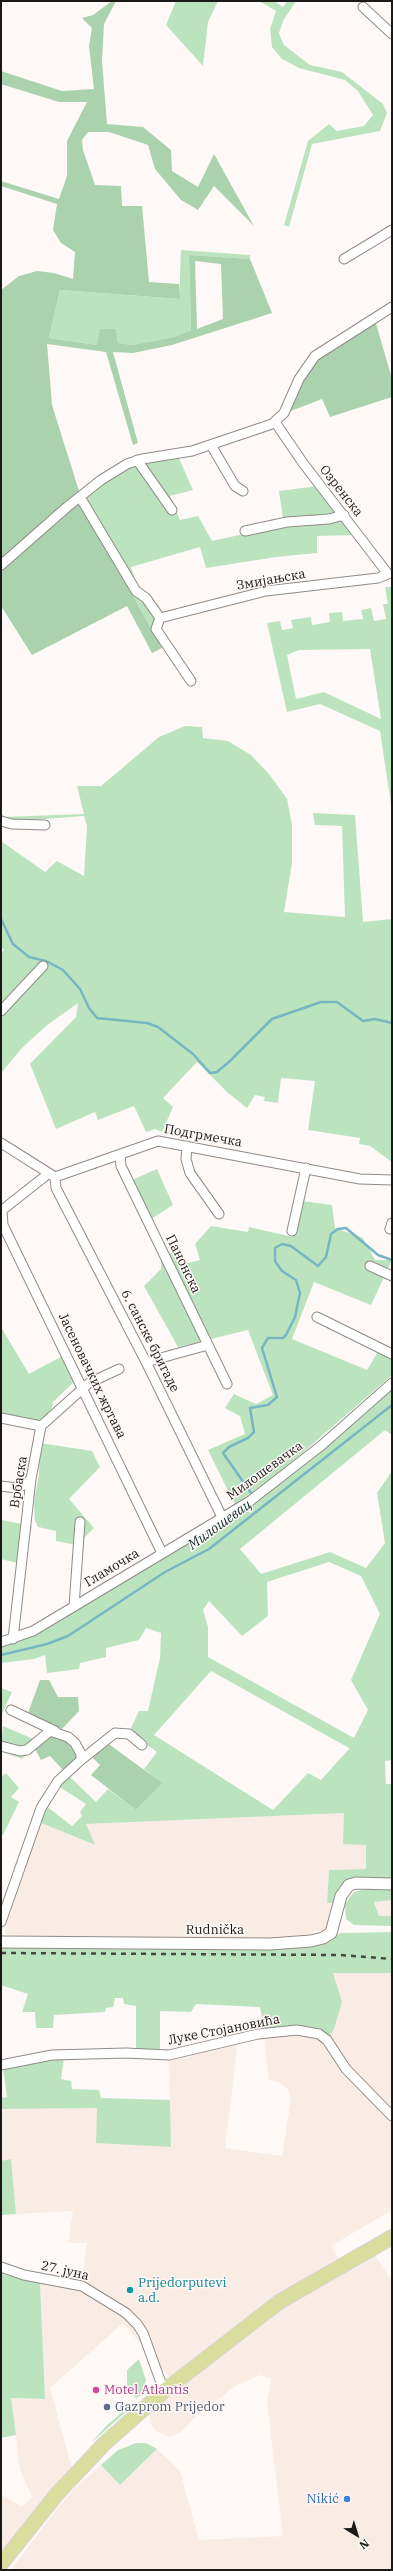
<!DOCTYPE html>
<meta charset="utf-8">
<style>
body{margin:0}
#map{position:relative;width:393px;height:2571px;overflow:hidden;background:#fef9f6;font-family:"IBM Plex Serif",serif}
canvas{display:block}
.frame{position:absolute;inset:0;border:2px solid #1b1918;pointer-events:none}
.north{position:absolute;left:337px;top:2515px;width:40px;height:40px;-webkit-text-stroke:3px #fef9f6;paint-order:stroke;rotate:142deg;font-size:11px;font-weight:700;line-height:16px;text-align:center;color:#1b1918}
.north::after{content:'';display:block;margin:auto;width:14px;height:18px;background:#1b1918;clip-path:polygon(50% 0,100% 100%,50% 72%,0 100%)}
</style>
<div id="map">
<canvas width="393" height="2571"></canvas>
<div class="frame"></div>
<div class="north">N</div>
</div>
<script>
const c = document.querySelector('canvas').getContext('2d');
c.lineJoin = 'round';
function fill(path, color) {
  c.fillStyle = color;
  c.fill(path, 'evenodd');
}
function toPath(rows) {
  const path = new Path2D();
  for (const r of rows) {
    path.moveTo(r[0], r[1]);
    for (let i = 2; i < r.length; i += 2) path.lineTo(r[i], r[i + 1]);
  }
  return path;
}
function strokePath(path, color, width, dash) {
  c.strokeStyle = color;
  c.lineWidth = width;
  c.lineCap = dash ? 'butt' : 'round';
  c.setLineDash(dash || []);
  c.stroke(path);
}
function drawText(font, color, halo, rows, align = 'center') {
  c.font = font + ' "IBM Plex Serif",serif';
  c.lineWidth = 3;
  c.setLineDash([]);
  c.textBaseline = 'middle';
  c.strokeStyle = halo;
  c.fillStyle = color;
  for (const [text, x, y, turn = 0] of rows) {
    c.save();
    c.translate(x, y);
    c.rotate((+turn || 0) * Math.PI / 180);
    c.textAlign = isNaN(turn) ? turn : align;
    if (halo) c.strokeText(text, 0, 0);
    c.fillText(text, 0, 0);
    c.restore();
  }
}
const built = toPath([
 [344,1813,366,1845,366,1869,329,1870,327,1903,333,1903,327,1931,313,1931,313,1937,237,1940,18,1938,7,1935,5,1931,39,1822,94,1845,86,1824],
 [392,1900,392,1916,379,1916,374,1901],
 [333,1973,392,1973,392,2210,331,2246,338,2258,261,2306,169,2377,123,2323,50,2388,72,2469,35,2510,1,2554,1,2494,22,2507,32,2497,20,2470,11,2398,45,2399,40,2282,85,2290,89,2278,82,2278,87,2243,68,2243,73,2211,16,2214,11,2160,1,2161,1,2109,98,2108,171,2147,169,2058,238,2041,225,2148,282,2156,291,2100,288,2089,280,2083,269,2080,264,2035,289,2033,337,1983],
 [375,2255,392,2281,392,2570,11,2570,56,2510,75,2488,101,2465,120,2485,157,2449,180,2471,199,2540,283,2536,267,2402,271,2379,260,2375,235,2386,192,2420,181,2432,169,2437,156,2431,150,2423,150,2412,189,2378,284,2305]
]);
const green = toPath([
 [176,1,218,1,208,22,203,66,166,25],
 [259,1,274,1,283,7,287,1,296,1,283,21,279,33,284,45,310,65,342,72,383,104,387,113,380,131,312,144,289,227,284,225,308,141,329,124,337,131,364,126,373,115,358,91,345,80,299,68,282,59,272,47,270,29,276,11],
 [181,250,250,255,250,259,189,255,191,330,174,337,132,345,118,343,116,329,97,345,49,338,60,290,179,299],
 [178,456,193,490,170,496,180,520,198,516,212,541,284,525,279,491,317,486,355,535,317,536,317,553,276,557,206,568,200,547,131,567,138,589,170,645,162,648,88,515,82,499,137,460],
 [385,587,392,587,392,811,380,731,320,704,287,712,267,623,280,621,282,630,293,628,291,620,311,617,312,625,330,622,329,613,342,612,343,621,363,619,361,610,371,608,374,621,386,619,383,604,388,604],
 [370,649,381,719,324,692,296,699,287,655,299,650],
 [185,726,202,727,203,738,228,741,251,755,269,774,287,799,292,825,292,863,284,912,345,917,342,826,315,825,313,813,355,815,363,922,392,919,392,1162,370,1146,359,1144,360,1138,308,1130,315,1081,281,1078,278,1103,264,1101,265,1097,255,1095,247,1108,227,1092,197,1062,163,1098,173,1107,162,1132,155,1129,146,1132,134,1106,98,1120,95,1112,56,1129,30,1064,76,1017,78,1003,46,1026,22,1048,1,1073,1,953,4,950,1,947,1,841,45,872,57,861,84,876,87,826,84,816,4,822,1,820,1,812,4,817,84,814,77,786,101,786,159,737],
 [157,1169,173,1205,151,1219,132,1180],
 [302,1201,332,1205,335,1228,363,1238,375,1260,392,1260,371,1305,314,1282,292,1339,367,1370,379,1350,392,1357,392,1375,286,1467,235,1505,208,1450,245,1434,240,1416,225,1408,234,1394,256,1404,273,1395,248,1330,178,1347,144,1286,161,1269,161,1255,173,1253,180,1265,200,1260,195,1244,211,1226,248,1232,249,1227,293,1237],
 [1,1327,29,1374,64,1355,77,1379,53,1402,51,1413,35,1422,1,1414],
 [392,1383,392,1435,385,1430,240,1549,261,1574,330,1552,366,1568,385,1543,377,1493,392,1471,392,1760,385,1761,386,1784,392,1784,392,1880,346,1883,339,1888,333,1903,327,1903,329,1870,366,1869,366,1845,343,1844,344,1813,86,1824,95,1845,39,1822,45,1805,72,1826,82,1816,80,1812,86,1804,58,1786,68,1775,96,1802,108,1789,136,1810,161,1783,144,1769,157,1752,129,1732,139,1711,148,1711,160,1658,161,1633,146,1628,139,1640,106,1648,106,1657,80,1663,79,1669,47,1673,45,1655,34,1659,1,1663,1,1646,244,1507],
 [329,1562,361,1576,380,1614,351,1680,368,1710,354,1738,208,1657,208,1627,203,1610,209,1601,242,1636,268,1616,267,1582],
 [211,1671,349,1748,349,1749,321,1780,308,1773,273,1810,154,1735],
 [40,1443,92,1451,100,1467,69,1499,94,1528,77,1545,56,1541,56,1531,38,1527,35,1521,34,1502,39,1474],
 [1,1520,32,1526,22,1564,1,1559],
 [1,1688,12,1692,1,1716],
 [3,1726,40,1742,22,1759,1,1751],
 [6,1773,19,1788,11,1797,19,1802,3,1835,1,1834,1,1777],
 [365,1889,392,1889,392,1900,374,1902,379,1916,392,1916,392,1926,354,1925,346,1919,345,1904,354,1892],
 [392,1932,392,1973,333,1973,342,2002,334,2029,329,2037,294,2026,264,2029,260,2007,196,2004,191,2012,160,2011,160,2051,136,2049,136,2006,124,2004,123,1998,115,1998,113,2007,106,2008,105,2012,54,2015,53,2028,36,2028,35,2012,22,2012,28,1994,1,1985,1,1945,303,1946,325,1944,340,1933],
 [64,2058,61,2079,71,2081,72,2089,99,2090,101,2098,170,2100,171,2147,96,2143,97,2108,1,2109,1,2098,7,2097,3,2067],
 [11,2159,16,2214,1,2215,1,2161],
 [2,2271,40,2282,45,2399,11,2398,16,2435,1,2438],
 [139,2359,146,2380,142,2395,136,2398,127,2388,127,2370],
 [127,2408,127,2411,91,2443,107,2425],
 [136,2443,146,2443,157,2449,120,2485,101,2465,118,2450]
]);
const forest = toPath([
 [112,1,116,1,104,24,102,61,107,124,143,127,171,150,172,171,198,187,214,154,254,226,214,186,198,210,181,200,155,169,148,145,109,132,88,132,82,140,83,150,95,185,121,186,122,206,142,206,149,282,179,284,180,299,60,290,49,338,97,345,100,329,116,329,118,343,132,345,174,337,191,330,189,255,250,259,272,313,172,345,133,353,113,352,138,443,133,445,106,352,47,344,52,405,79,491,88,515,162,648,152,653,127,606,32,655,1,606,1,290,19,276,37,271,54,273,73,279,75,252,61,243,53,230,57,204,1,186,1,181,59,199,67,176,67,141,87,102,59,102,1,84,1,71,62,91,94,89,89,46,92,28,82,18,93,15],
 [195,261,221,264,223,319,197,329],
 [375,320,392,379,392,397,330,417,322,399,283,414,313,360],
 [40,1680,49,1680,58,1697,78,1697,79,1711,62,1729,28,1713],
 [53,1734,73,1745,78,1753,77,1761,64,1771,50,1756,41,1760,35,1749],
 [106,1742,162,1783,136,1810,91,1775,100,1765,91,1756]
]);
const stream = toPath([
 [1,919,13,944,29,957,46,961,63,970,80,989,89,1008,97,1018,147,1023,158,1027,193,1054,210,1073,217,1072,230,1061,272,1019,321,1002,337,1002,363,1021,375,1019,392,1023],
 [251,1493,223,1453,229,1447,248,1438,254,1432,250,1408,268,1405,277,1397,262,1348,268,1338,283,1338,286,1335,295,1317,300,1293,296,1280,282,1271,275,1261,275,1248,282,1244,291,1246,318,1266,326,1257,331,1234,338,1229,346,1228,378,1255,392,1260],
 [1,1655,47,1644,68,1636,165,1572,209,1549,392,1405]
]);
const minor = toPath([
 [363,7,392,34],
 [344,259,392,230],
 [211,445,235,486,243,491],
 [137,460,172,510],
 [80,497,136,591,146,598,160,618,156,629,191,681],
 [245,531,287,522,329,519,344,515],
 [1,565,67,507,101,480,127,464,142,459,192,451,272,424,284,413,299,379,315,356,392,307],
 [160,618,266,591,378,578,388,574,303,463,275,422],
 [1,821,12,824,45,825],
 [1,1011,43,966],
 [1,1143,55,1177,158,1141,360,1179,392,1180],
 [187,1146,186,1159,190,1173,219,1214],
 [120,1155,121,1166,227,1384],
 [55,1177,56,1188,146,1362,222,1517],
 [2,1210,3,1225,162,1553],
 [1,1211,48,1174],
 [390,1229,392,1223],
 [292,1231,306,1168],
 [370,1266,392,1276],
 [317,1317,392,1354],
 [146,1362,208,1345],
 [1,1418,41,1426],
 [1,1486,16,1488,26,1484,31,1479],
 [74,1606,80,1522],
 [13,1639,31,1479,41,1426,89,1383,119,1369],
 [1,1642,33,1631,250,1501,322,1445,392,1383],
 [11,1710,55,1731],
 [1,1746,20,1751,27,1750,50,1731,68,1737,75,1743,81,1754,81,1760,58,1781,41,1808,1,1922],
 [81,1760,115,1733,129,1734,142,1745],
 [1,2065,52,2055,126,2053,169,2055,258,2034,297,2030,319,2034,327,2040,346,2069,392,2116],
 [1,2267,24,2275,82,2286,126,2313,137,2324,143,2333,164,2391]
]);
const tertiary = toPath([
 [1,1942,270,1944,311,1941,323,1938,331,1933,341,1896,349,1885,356,1883,392,1884]
]);
const primary = toPath([
 [1,2564,57,2494,105,2443,164,2391,279,2302,392,2237]
]);
const rail = toPath([
 [1,1953,341,1955,392,1959]
]);
const markers = [
 [130,2290,4,"#0f9aa8"],
 [96,2390,4,"#d1479c"],
 [107,2407,4,"#5c6f8a"],
 [347,2499,4,"#3f7fe0"]
];
const streetNames = [
 ["Озренска",341,491,52],
 ["Змијањска",271,580,-10],
 ["Подгрмечка",203,1136,10],
 ["Панонска",183,1264,64],
 ["6. санске бригаде",150,1341,63],
 ["Јасеновачких жртава",92,1376,64],
 ["Милошевачка",265,1471,-36],
 ["Врбаска",19,1482,-81],
 ["Гламочка",112,1568,-31],
 ["Rudnička",215,1930],
 ["Луке Стојановића",224,2030,-11],
 ["27. јуна",65,2271,13]
];
const cultureNames = [
 ["Prijedorputevi",138,2283],
 ["a.d.",138,2298]
];
const hotelNames = [
 ["Motel Atlantis",104,2390]
];
const serviceNames = [
 ["Gazprom Prijedor",115,2407]
];
const shopNames = [
 ["Nikić",339,2499]
];
const waterNames = [
 ["Милошевац",220,1525,-36]
];
fill(built, '#f9ece4');
fill(green, '#bbe4be');
fill(forest, '#aad2ac');
strokePath(stream, '#76b6c3', 2.5);
strokePath(minor, '#908b88', 11);
strokePath(tertiary, '#908b88', 13);
strokePath(primary, '#d6d6d5', 16);
strokePath(minor, '#fff', 9);
strokePath(tertiary, '#fff', 11);
strokePath(primary, '#d9dd9d', 14);
strokePath(rail, '#484544', 2.5, [5, 5]);
for (const [x, y, r, color] of markers) {
  const dot = new Path2D();
  dot.arc(x, y, r, 0, 2 * Math.PI);
  c.fillStyle = color;
  c.fill(dot);
  strokePath(dot, '#fef9f6', 1.5);
}
drawText('13px', '#1b1918', '#fef9f6', streetNames);
drawText('13px', '#0d838f', '#fef9f6', cultureNames, 'left');
drawText('13px', '#b23c85', '#fef9f6', hotelNames, 'left');
drawText('13px', '#4e5e75', '#fef9f6', serviceNames, 'left');
drawText('13px', '#366cbe', '#fef9f6', shopNames, 'right');
drawText('italic 14px', '#0f3036', '#fef9f6', waterNames);
</script>
